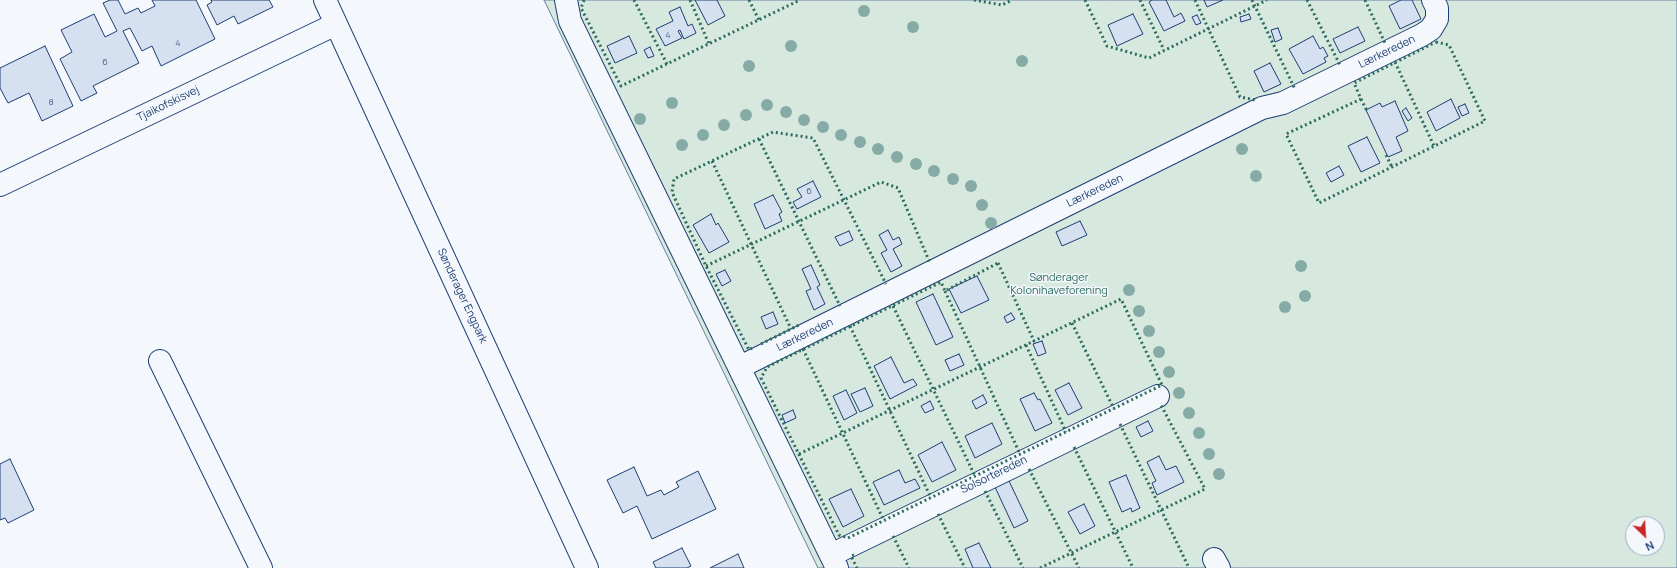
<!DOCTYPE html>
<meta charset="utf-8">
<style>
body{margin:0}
#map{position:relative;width:1677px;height:568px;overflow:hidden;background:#f4f7fb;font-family:Manrope,sans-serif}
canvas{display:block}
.north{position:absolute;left:1625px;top:516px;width:40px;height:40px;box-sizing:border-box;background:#f4f7fb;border:1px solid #9eadc5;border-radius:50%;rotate:155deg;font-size:11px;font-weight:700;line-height:16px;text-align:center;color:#1d3f73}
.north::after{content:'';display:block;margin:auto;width:14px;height:18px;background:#c62828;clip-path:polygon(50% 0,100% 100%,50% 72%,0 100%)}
</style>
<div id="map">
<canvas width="1677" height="568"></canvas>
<div class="north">N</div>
</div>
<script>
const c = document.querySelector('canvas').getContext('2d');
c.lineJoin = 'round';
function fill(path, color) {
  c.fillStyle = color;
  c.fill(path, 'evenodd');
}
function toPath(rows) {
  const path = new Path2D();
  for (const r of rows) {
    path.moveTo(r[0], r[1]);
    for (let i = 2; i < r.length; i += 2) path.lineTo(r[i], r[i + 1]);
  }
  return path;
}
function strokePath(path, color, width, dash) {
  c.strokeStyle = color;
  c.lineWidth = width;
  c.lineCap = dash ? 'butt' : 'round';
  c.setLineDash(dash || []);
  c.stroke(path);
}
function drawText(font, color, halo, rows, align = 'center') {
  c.font = font + ' Manrope,sans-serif';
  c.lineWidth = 3;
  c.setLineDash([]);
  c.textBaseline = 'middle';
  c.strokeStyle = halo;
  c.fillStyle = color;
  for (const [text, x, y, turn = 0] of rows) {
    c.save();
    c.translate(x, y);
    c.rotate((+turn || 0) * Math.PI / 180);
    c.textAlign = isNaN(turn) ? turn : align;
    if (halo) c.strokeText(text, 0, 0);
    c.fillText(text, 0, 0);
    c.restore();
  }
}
const green = toPath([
 [544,0,1677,0,1677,568,818,568,544,0],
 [1633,524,1657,524,1657,548,1633,548,1633,524]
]);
const building = toPath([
 [110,0,118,0,125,14,138,8,141,13,155,6,152,0,196,0,215,39,161,66,152,46,142,51,130,28,123,31,139,63,93,86,97,93,81,101,60,59,72,52,61,30,94,14,105,37,117,31,103,3,110,0],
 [211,0,269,0,273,7,238,24,234,16,217,25,207,5,212,2,211,0],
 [695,0,717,0,725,16,708,25,695,0],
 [1152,0,1166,0,1174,17,1181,13,1185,21,1164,31,1149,2,1152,0],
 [1204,0,1223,0,1207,7,1204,0],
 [1401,0,1412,0,1421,19,1400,29,1389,6,1401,0],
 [680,7,688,26,692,24,696,33,684,39,680,30,678,31,682,38,665,46,656,29,673,21,669,12,680,7],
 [1133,14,1143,34,1117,46,1108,25,1133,14],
 [1249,14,1251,19,1241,22,1240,17,1249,14],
 [1197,15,1201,23,1196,25,1192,17,1197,15],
 [1358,27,1365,41,1340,53,1333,39,1358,27],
 [1278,28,1282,39,1275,42,1271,30,1278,28],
 [629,36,637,53,615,63,607,46,629,36],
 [1313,36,1320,49,1323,47,1328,56,1324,58,1326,62,1303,74,1289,49,1313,36],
 [45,46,73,106,42,121,29,93,8,103,0,88,0,68,45,46],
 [650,47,654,56,648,58,644,50,650,47],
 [1270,63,1281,84,1264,92,1254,71,1270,63],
 [1451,99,1460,118,1436,131,1427,112,1451,99],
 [1395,101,1408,131,1396,137,1402,151,1388,157,1366,110,1380,103,1382,107,1395,101],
 [1465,104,1469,113,1462,116,1458,107,1465,104],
 [1406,108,1412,118,1408,121,1402,111,1406,108],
 [1367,137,1380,163,1361,172,1348,146,1367,137],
 [1339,166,1344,175,1331,182,1326,173,1339,166],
 [813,181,821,197,797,209,793,202,802,197,797,189,813,181],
 [773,195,782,212,779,214,782,221,765,229,754,204,773,195],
 [711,214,716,225,718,223,729,242,709,253,693,225,711,214],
 [1080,221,1087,235,1062,246,1056,232,1080,221],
 [888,230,893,240,899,237,902,244,893,249,902,266,891,272,881,253,887,250,879,235,888,230],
 [849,231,853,240,840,246,835,237,849,231],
 [811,265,820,285,817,287,825,304,814,310,806,291,811,289,802,269,811,265],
 [725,270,731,281,722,286,716,274,725,270],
 [977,276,989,300,961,313,949,289,977,276],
 [933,294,953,337,936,345,916,302,933,294],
 [773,312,778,324,766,329,761,317,773,312],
 [1011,313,1015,319,1007,323,1004,317,1011,313],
 [1042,341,1046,353,1038,356,1033,344,1042,341],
 [959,354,964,365,950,371,945,360,959,354],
 [891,357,904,383,913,379,917,385,890,399,874,366,891,357],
 [1069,383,1082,408,1068,415,1055,390,1069,383],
 [865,388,873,406,860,412,851,394,865,388],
 [846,390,857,413,844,420,833,396,846,390],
 [1034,393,1038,400,1040,399,1052,423,1035,431,1020,399,1034,393],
 [983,395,987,403,976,409,972,401,983,395],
 [930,401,934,409,925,413,921,406,930,401],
 [793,410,796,418,785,423,782,415,793,410],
 [1148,421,1153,431,1141,437,1136,427,1148,421],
 [992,423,1002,444,975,458,965,436,992,423],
 [942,442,956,470,932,482,918,455,942,442],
 [1159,456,1166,470,1176,466,1184,482,1157,495,1152,483,1156,481,1147,462,1159,456],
 [10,459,34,510,8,523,5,518,0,520,0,464,10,459],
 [634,467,647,496,661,490,664,495,679,487,676,482,698,471,716,509,652,539,637,506,623,513,607,480,634,467],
 [899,470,905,483,915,479,920,488,884,505,873,482,899,470],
 [1126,475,1140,508,1132,512,1131,508,1122,512,1109,482,1126,475],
 [1009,481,1028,521,1014,528,995,487,1009,481],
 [851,489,864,516,843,527,829,499,851,489],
 [1084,504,1095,526,1080,534,1068,512,1084,504],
 [979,543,991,568,973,568,965,549,979,543],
 [682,548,691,566,687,568,656,568,653,562,682,548],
 [738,554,744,568,710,568,738,554]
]);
const minor = toPath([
 [325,0,587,568],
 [566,0,570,21,837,568],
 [0,185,336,24],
 [160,361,261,568],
 [740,367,1262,108,1283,103,1422,35,1431,29,1437,19,1437,8,1433,0],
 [831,555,1158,396],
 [1214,559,1219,568]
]);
const hedge = toPath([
 [584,0,581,8,621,86,800,0],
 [634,0,667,64],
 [690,0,709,44],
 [749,0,759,20],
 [974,0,1002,5,1012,0],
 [1085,0,1107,46,1149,58,1267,0],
 [1140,0,1164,50],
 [1195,0,1240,97,1256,100],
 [1252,0,1295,89],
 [1307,0,1340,65],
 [1365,0,1385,43],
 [1436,42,1449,45,1485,121,1319,203,1286,134,1361,99,1354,83,1436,42],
 [1395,62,1434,146],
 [1361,99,1367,111],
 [759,139,840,306],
 [1386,155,1392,167],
 [712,161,791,329],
 [998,263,1034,341,1121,299,1162,385,848,538,839,535,761,378,767,367,941,282,945,291,998,263],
 [706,266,881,182,898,188,930,263],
 [945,291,1020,454],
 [893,306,975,476],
 [1072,323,1114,409],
 [850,326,931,498],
 [761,344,799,325],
 [1026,345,1066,432],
 [752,348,749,350,706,266,672,192,674,179,773,132,813,138,886,284],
 [803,349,884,521],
 [1120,424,1189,568],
 [1074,447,1133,568],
 [799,454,1034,341],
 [1029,469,1079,568],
 [985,491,1023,568],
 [938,514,965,568],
 [893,536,909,568],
 [854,555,851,556,857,568],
 [1040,568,1205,489,1161,405]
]);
const trees = [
 [864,11],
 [913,27],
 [791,46],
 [1022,61],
 [749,66],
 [672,103],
 [767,105],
 [786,112],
 [746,115],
 [640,119],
 [804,120],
 [724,125],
 [823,127],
 [703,135],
 [841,135],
 [860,142],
 [682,145],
 [878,149],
 [1242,149],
 [897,157],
 [916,164],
 [934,171],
 [1256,176],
 [953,179],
 [971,186],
 [982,205],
 [991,223],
 [1301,266],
 [1129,290],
 [1305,296],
 [1285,307],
 [1139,311],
 [1149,331],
 [1159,352],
 [1169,372],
 [1179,393],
 [1189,413],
 [1199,433],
 [1209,454],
 [1219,474]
];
const numberNames = [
 ["4",668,35],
 ["4",178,43],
 ["6",105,62],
 ["8",51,102],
 ["6",809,191]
];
const streetNames = [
 ["Lærkereden",1387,52,-26],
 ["Tjaikofskisvej",168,104,-26],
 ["Lærkereden",1095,191,-26],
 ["Sønderager Engpark",462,296,65],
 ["Lærkereden",805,335,-26],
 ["Solsortereden",994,475,-26]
];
const parkNames = [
 ["Sønderager",1059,278],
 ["Kolonihaveforening",1059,291]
];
fill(green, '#d7e8df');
strokePath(green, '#687fa3', 1);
fill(building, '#d5e0f0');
strokePath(building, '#1d3f73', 1);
strokePath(minor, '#1d3f73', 24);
strokePath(minor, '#f4f7fb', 22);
strokePath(hedge, '#2c6c60', 3, [2, 3]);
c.fillStyle = '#86aba6';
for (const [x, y] of trees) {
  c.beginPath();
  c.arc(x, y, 6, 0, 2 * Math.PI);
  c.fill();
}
drawText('9px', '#4b6792', null, numberNames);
drawText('11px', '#1d3f73', '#f4f7fb', streetNames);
drawText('11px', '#2c6c60', '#f4f7fb', parkNames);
</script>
